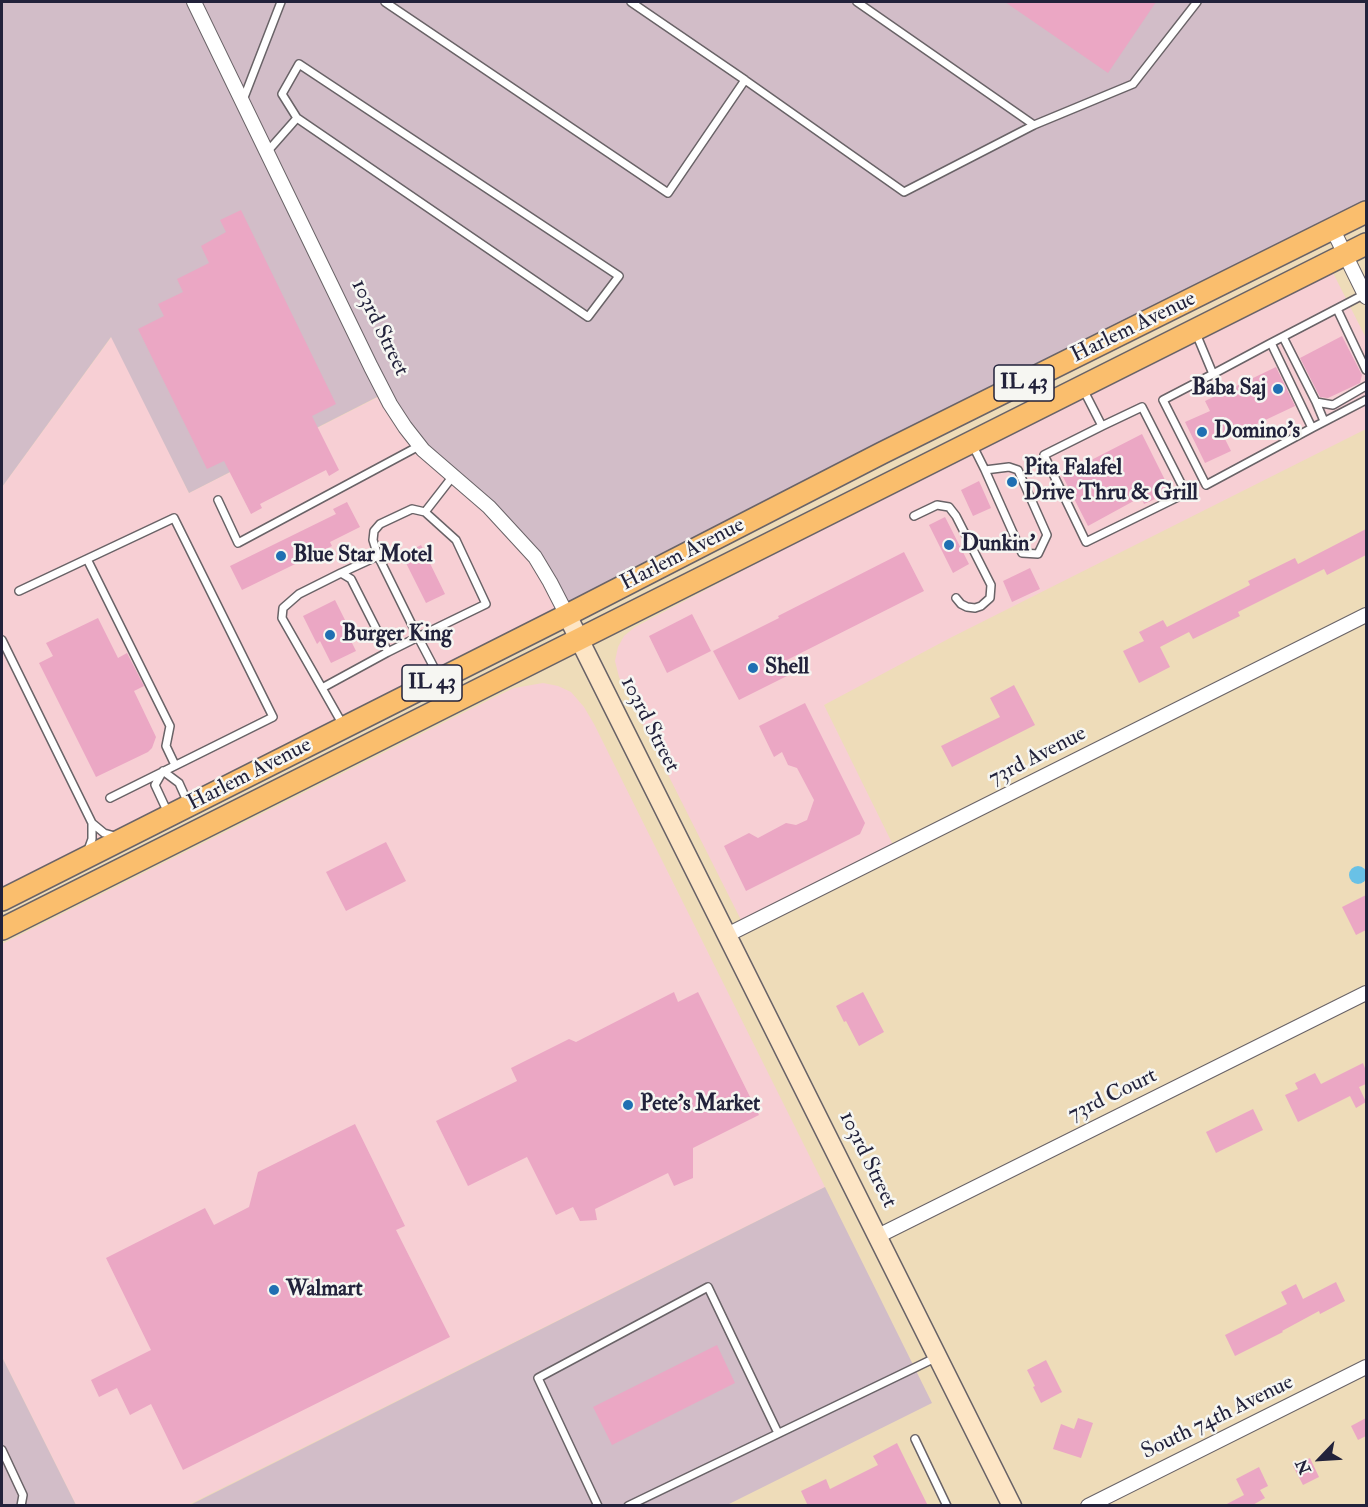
<!DOCTYPE html>
<style>
body{margin:0}
#map{position:relative;width:1368px;height:1507px;overflow:hidden;background:#eedcb9;font-family:"IM FELL Double Pica",serif}
canvas{display:block}
.frame{position:absolute;inset:0;border:3px solid #22223b;pointer-events:none}
.north{position:absolute;left:1290px;top:1429px;width:60px;height:60px;-webkit-text-stroke:4px #f6f6f2;paint-order:stroke;rotate:245deg;font-size:16px;font-weight:700;line-height:24px;text-align:center;color:#22223b}
.north::after{content:'';display:block;margin:auto;width:21px;height:27px;background:#22223b;clip-path:polygon(50% 0,100% 100%,50% 72%,0 100%)}
</style>
<div id="map">
<canvas width="1368" height="1507"></canvas>
<div class="frame"></div>
<div class="north">N</div>
</div>
<script>
const c = document.querySelector('canvas').getContext('2d');
c.lineJoin = 'round';
function fill(path, color) {
  c.fillStyle = color;
  c.fill(path, 'evenodd');
}
function toPath(rows) {
  const path = new Path2D();
  for (const r of rows) {
    if (r.length === 3) {
      path.moveTo(r[0] + r[2], r[1]);
      path.arc(r[0], r[1], r[2], 0, 2 * Math.PI);
      continue;
    }
    path.moveTo(r[0], r[1]);
    for (let i = 2; i < r.length; i += 2) path.lineTo(r[i], r[i + 1]);
  }
  return path;
}
function strokePath(path, color, width, dash) {
  c.strokeStyle = color;
  c.lineWidth = width;
  c.lineCap = dash ? 'butt' : 'round';
  c.setLineDash(dash || []);
  c.stroke(path);
}
function drawText(font, color, halo, rows, align = 'center') {
  c.font = font + ' "IM FELL Double Pica",serif';
  c.lineWidth = 5;
  c.setLineDash([]);
  c.textBaseline = 'middle';
  c.strokeStyle = halo;
  c.fillStyle = color;
  for (const [text, x, y, turn = 0] of rows) {
    c.save();
    c.translate(x, y);
    c.rotate((+turn || 0) * Math.PI / 180);
    c.textAlign = isNaN(turn) ? turn : align;
    if (halo) c.strokeText(text, 0, 0);
    c.fillText(text, 0, 0);
    c.restore();
  }
}
const built = toPath([
 [1332,271,1366,338,1366,429,950,638,824,705,895,849,743,924,619,677,615,661,618,647,624,636,635,627,881,498],
 [112,336,189,493,382,395,514,536,561,609,2,890,2,487],
 [543,683,558,686,571,692,584,707,594,724,825,1187,188,1505,76,1505,2,1357,2,944,497,696,514,688]
]);
const industrial = toPath([
 [2,2,1366,2,1366,201,561,609,531,558,437,466,381,395,189,493,111,337,2,487],
 [825,1187,932,1403,727,1505,188,1506],
 [2,1357,76,1505,2,1505]
]);
const water = toPath([
 [1358,875,9]
]);
const building = toPath([
 [1005,2,1156,2,1108,73],
 [241,210,336,404,312,416,339,470,329,476,326,470,260,504,262,508,251,514,224,461,207,469,138,329,164,316,158,304,183,292,177,279,209,263,201,246,226,232,220,220],
 [1342,336,1362,375,1360,383,1328,398,1320,397,1300,358],
 [1276,367,1295,406,1225,439,1231,451,1205,463,1185,422,1210,411,1205,401],
 [1142,434,1168,486,1153,494,1155,499,1144,504,1141,497,1088,526,1062,475],
 [979,481,991,508,973,516,961,490],
 [347,502,360,527,330,542,332,546,242,590,230,566,336,514,333,509],
 [945,517,969,564,953,573,929,525],
 [1366,529,1366,555,1327,575,1324,569,1238,612,1240,616,1193,639,1189,632,1160,647,1170,667,1139,683,1123,651,1144,641,1139,632,1163,620,1167,627,1250,585,1248,581,1295,558,1298,564],
 [421,545,445,594,426,603,402,555],
 [904,552,924,591,781,663,787,676,739,700,713,651,779,618,778,616],
 [1030,568,1040,589,1012,602,1003,581],
 [335,600,349,628,345,629,356,651,331,663,320,641,317,644,303,616],
 [692,614,711,651,667,673,649,636],
 [98,618,118,658,127,653,144,686,134,691,156,737,152,748,148,752,96,777,39,663,53,656,46,643],
 [1014,685,1035,725,952,767,941,746,1000,717,990,698],
 [805,703,865,823,860,834,746,891,724,846,749,833,758,838,786,823,796,825,807,820,814,800,797,768,788,765,782,752,774,757,759,726],
 [386,842,406,881,346,911,326,872],
 [1366,895,1366,930,1356,935,1342,907],
 [674,992,678,1002,698,992,759,1115,693,1148,693,1178,674,1186,668,1173,595,1209,597,1220,580,1221,573,1207,556,1215,527,1157,468,1186,436,1121,517,1081,511,1068,569,1039,576,1042],
 [863,992,884,1032,859,1046,846,1021,844,1022,836,1006],
 [1363,1063,1366,1071,1366,1084,1359,1087,1366,1102,1356,1108,1350,1096,1298,1122,1285,1095,1298,1089,1295,1083,1315,1073,1321,1084],
 [1253,1109,1263,1130,1216,1153,1206,1132],
 [355,1124,405,1226,396,1230,450,1337,183,1470,151,1404,130,1415,117,1388,99,1397,91,1380,151,1350,106,1258,205,1208,214,1225,249,1207,258,1172],
 [1336,1282,1345,1301,1320,1314,1319,1311,1282,1331,1283,1332,1235,1356,1225,1335,1287,1304,1281,1292,1296,1284,1303,1299],
 [717,1345,735,1383,612,1445,593,1407],
 [1046,1360,1062,1392,1041,1403,1033,1387,1035,1386,1027,1370],
 [1078,1418,1093,1423,1081,1458,1053,1449,1061,1424,1074,1429],
 [1366,1418,1366,1436,1358,1440,1351,1426],
 [897,1443,928,1506,808,1506,801,1491,826,1479,830,1489,878,1465,873,1456],
 [1310,1458,1319,1477,1303,1485,1293,1466],
 [1259,1467,1268,1486,1260,1490,1265,1498,1251,1506,1223,1506,1244,1495,1236,1479]
]);
const lane = toPath([
 [385,2,668,193,745,80,631,2],
 [857,2,1034,125],
 [745,80,904,192,1034,125,1133,84,1197,2],
 [243,100,281,2],
 [267,152,297,118,588,317,619,276,299,64,282,94,297,118],
 [1337,309,1366,370],
 [1195,331,1213,374,1271,343,1312,428,1206,485,1163,400,1213,374],
 [1283,337,1316,402,1333,405,1366,386],
 [1271,343,1365,294],
 [1083,389,1102,426,1044,455,1086,542,1186,493,1142,407,1102,426],
 [1316,402,1324,421],
 [1312,428,1366,400],
 [972,444,985,470,1022,553,1038,554,1047,535,1018,470,1009,467,985,470],
 [218,500,238,543,419,446],
 [425,512,456,540,486,604,418,637,439,677],
 [914,516,937,505,949,507,956,516,991,585,990,598,981,606,975,608,967,607,961,604,956,598],
 [87,559,170,726,166,746,175,765],
 [341,573,378,556],
 [19,591,174,518,273,717,110,798],
 [2,640,92,823,104,833,118,837],
 [388,652,418,637,378,556,373,540,374,531,380,524,412,509,425,512,453,476],
 [322,688,388,652,351,579,341,573,299,594,283,608,282,618,322,688,343,725],
 [168,813,155,785,163,771,179,783,188,803],
 [88,850,92,839,92,823],
 [915,1439,947,1506],
 [2,1450,23,1495,21,1506],
 [598,1506,538,1378,708,1287,778,1433],
 [628,1506,937,1357]
]);
const street = toPath([
 [194,2,371,367,390,404,405,427,423,450,489,507,535,557,550,582,567,615],
 [1333,230,1366,297],
 [727,935,1366,615],
 [878,1236,1366,993],
 [1088,1506,1366,1367]
]);
const secondary = toPath([
 [567,615,1012,1506]
]);
const primary = toPath([
 [2,900,567,615,882,453,1366,212],
 [2,929,1366,244]
]);
const markers = [
 [1278,389,6,"#1f6fb2"],
 [1202,432,6,"#1f6fb2"],
 [1012,482,6,"#1f6fb2"],
 [949,545,6,"#1f6fb2"],
 [281,556,6,"#1f6fb2"],
 [330,635,6,"#1f6fb2"],
 [753,668,6,"#1f6fb2"],
 [628,1105,6,"#1f6fb2"],
 [274,1290,6,"#1f6fb2"]
];
const shields = [
 [1024,383,60],
 [432,683,60]
];
const shieldNames = [
 ["IL 43",1024,383],
 ["IL 43",432,683]
];
const streetNames = [
 ["103rd Street",379,328,64],
 ["Harlem Avenue",1134,328,-26],
 ["Harlem Avenue",683,555,-27],
 ["103rd Street",649,725,63],
 ["73rd Avenue",1038,757,-27],
 ["Harlem Avenue",250,775,-27],
 ["73rd Court",1113,1096,-26],
 ["103rd Street",867,1160,64],
 ["South 74th Avenue",1218,1418,-26]
];
const poiNames = [
 ["Baba Saj",1266,389,"right"],
 ["Domino's",1214,432],
 ["Pita Falafel",1024,469],
 ["Drive Thru & Grill",1024,494],
 ["Dunkin'",961,545],
 ["Blue Star Motel",293,556],
 ["Burger King",342,635],
 ["Shell",765,668],
 ["Pete's Market",640,1105],
 ["Walmart",286,1290]
];
fill(built, '#f7cfd4');
fill(industrial, '#d2bdc8');
fill(water, '#69c1e6');
fill(building, '#eba7c4');
strokePath(lane, '#696367', 10);
strokePath(street, '#696367', 16);
strokePath(secondary, '#696367', 21);
strokePath(primary, '#696367', 24);
strokePath(lane, '#fff', 7);
strokePath(street, '#fff', 14);
strokePath(secondary, '#fde5c5', 18);
strokePath(primary, '#fabe6d', 21);
for (const [x, y, r, color] of markers) {
  const dot = new Path2D();
  dot.arc(x, y, r, 0, 2 * Math.PI);
  c.fillStyle = color;
  c.fill(dot);
  strokePath(dot, '#f6f6f2', 2);
}
for (const [x, y, w] of shields) {
  const box = new Path2D();
  box.roundRect(x - w / 2, y - 18, w, 36, 4.5);
  c.fillStyle = '#f6f6f2';
  c.fill(box);
  strokePath(box, '#22223b', 1.5);
}
drawText('bold 21px', '#22223b', null, shieldNames);
drawText('22px', '#22223b', '#f6f6f2', streetNames);
drawText('bold 22px', '#22223b', '#f6f6f2', poiNames, 'left');
</script>
